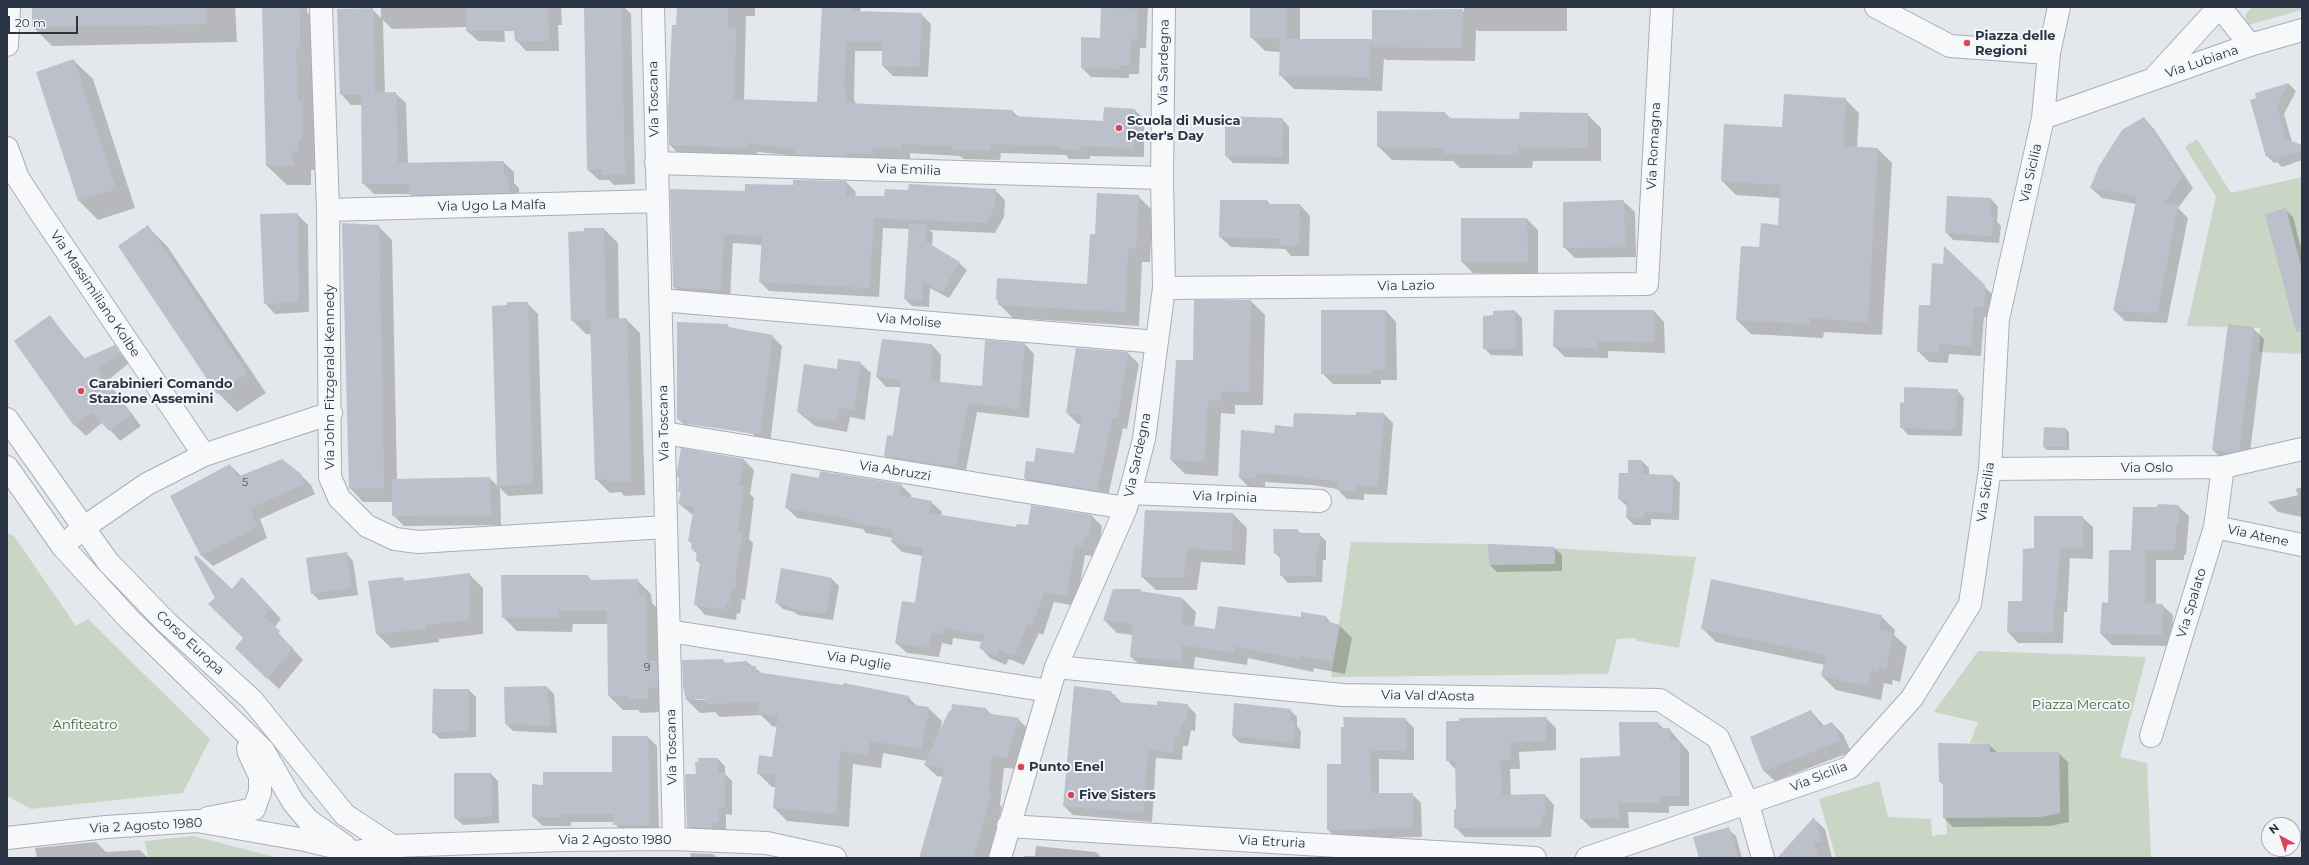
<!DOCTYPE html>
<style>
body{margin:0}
#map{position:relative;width:2309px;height:865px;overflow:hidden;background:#e4e7ec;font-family:Montserrat,sans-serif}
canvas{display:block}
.frame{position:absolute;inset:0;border:8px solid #2b3445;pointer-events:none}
.north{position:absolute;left:2261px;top:817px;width:40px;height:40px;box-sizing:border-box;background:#f4f6f9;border:1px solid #a4a8b1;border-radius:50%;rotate:320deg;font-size:11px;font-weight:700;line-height:16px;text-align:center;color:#2b3445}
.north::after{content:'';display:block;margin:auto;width:14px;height:18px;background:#d1495b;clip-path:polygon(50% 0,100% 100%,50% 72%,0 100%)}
.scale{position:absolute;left:8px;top:16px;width:70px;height:18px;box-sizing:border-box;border:2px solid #2b3445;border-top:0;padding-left:5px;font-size:12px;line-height:14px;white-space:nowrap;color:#2b3445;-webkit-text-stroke:3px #f4f6f9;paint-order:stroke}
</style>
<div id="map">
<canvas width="2309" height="865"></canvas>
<div class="frame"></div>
<div class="north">N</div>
<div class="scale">20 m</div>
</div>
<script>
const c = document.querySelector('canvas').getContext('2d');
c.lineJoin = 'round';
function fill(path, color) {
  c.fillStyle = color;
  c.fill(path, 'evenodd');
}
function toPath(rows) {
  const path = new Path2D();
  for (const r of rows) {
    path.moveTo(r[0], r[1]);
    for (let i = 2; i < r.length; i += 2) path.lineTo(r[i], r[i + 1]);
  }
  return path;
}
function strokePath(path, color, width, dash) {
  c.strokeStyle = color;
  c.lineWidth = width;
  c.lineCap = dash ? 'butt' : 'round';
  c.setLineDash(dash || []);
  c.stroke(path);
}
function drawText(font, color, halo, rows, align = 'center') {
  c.font = font + ' Montserrat,sans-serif';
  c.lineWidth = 4;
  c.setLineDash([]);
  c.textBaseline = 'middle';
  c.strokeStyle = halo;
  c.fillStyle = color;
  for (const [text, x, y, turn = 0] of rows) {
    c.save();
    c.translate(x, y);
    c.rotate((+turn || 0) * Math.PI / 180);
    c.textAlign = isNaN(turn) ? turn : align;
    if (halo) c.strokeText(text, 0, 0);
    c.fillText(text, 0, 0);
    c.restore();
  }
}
const green = toPath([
 [2252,7,2302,7,2302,10,2248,25,2245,15],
 [2197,139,2231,193,2302,177,2302,354,2259,352,2260,328,2187,326,2216,197,2185,147],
 [7,533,14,536,76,626,88,619,210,739,183,793,31,809,7,796],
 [1351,542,1488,544,1696,557,1679,648,1637,641,1636,638,1617,639,1608,674,1331,677],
 [1978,651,2146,657,2120,757,2147,763,2151,858,1836,858,1819,799,1879,781,1888,817,1931,819,1932,836,1947,834,1946,818,2036,817,2060,813,2059,752,2009,752,1990,763,1990,744,1970,743,1978,722,1934,712],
 [193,836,279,858,148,858,145,841]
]);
const shadow = toPath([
 [33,7,235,7,237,42,52,46,33,27],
 [264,7,307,7,307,12,314,20,318,170,311,170,311,185,287,185,267,166],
 [381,7,503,7,505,42,478,41,467,31,467,27,392,29,383,20,385,93,395,93,406,103,408,164,503,162,514,172,514,183,519,188,519,203,421,206,410,194,374,194,363,183,362,105,351,105,341,94,372,9,381,18],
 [526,7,561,7,562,25,558,25,559,51,526,51,516,40],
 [599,7,624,7,631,14,635,184,614,185,609,180,599,180,588,170],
 [678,7,755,7,755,16,746,16,744,100,818,103,823,7,861,7,860,12,921,14,931,24,928,77,893,76,883,66,883,51,855,51,854,99,856,104,1012,111,1019,117,1104,122,1135,110,1144,119,1144,157,1090,156,1090,159,1069,159,1066,155,1001,153,1000,160,964,159,960,156,910,153,910,159,883,158,883,164,757,152,756,158,680,155,670,145],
 [1102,7,1148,7,1146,48,1140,48,1139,74,1129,74,1129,78,1091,77,1082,68,1101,39],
 [1251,7,1300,7,1300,40,1371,40,1373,41,1462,10,1464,12,1464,7,1567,7,1567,31,1478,31,1476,29,1475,61,1386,60,1384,58,1382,91,1294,89,1280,75,1280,52,1265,51,1251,37],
 [73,60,93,79,135,208,98,220,79,201,37,72],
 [2289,84,2296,91,2284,114,2292,142,2302,146,2302,160,2282,167,2277,162,2274,163,2267,156,2256,94],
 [1845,99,1859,113,1857,148,1878,149,1892,163,1882,335,1824,332,1823,338,1751,334,1737,320,1760,248,1778,226,1780,198,1736,195,1722,181],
 [1445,113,1451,119,1520,120,1587,114,1601,128,1601,161,1533,161,1532,168,1460,168,1453,161,1392,160,1378,146],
 [2144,118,2154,129,2193,188,2178,208,2188,218,2167,323,2125,321,2114,310,2136,204,2102,198,2091,188],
 [1282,119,1289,127,1289,164,1233,163,1226,156],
 [846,182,856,192,855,197,885,197,909,191,995,190,1005,200,1004,217,995,233,929,230,933,233,932,247,959,263,967,270,949,298,930,288,929,307,912,306,905,299,909,229,883,228,879,297,769,291,760,282,762,245,733,243,730,299,684,296,674,287,746,192],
 [1138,196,1152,210,1150,262,1142,262,1139,326,1013,318,999,304,997,299,1088,285,1096,236],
 [1991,199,1998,207,1997,222,2001,226,1999,243,1953,240,1946,232],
 [1221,201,1267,201,1271,205,1300,205,1310,216,1309,256,1291,256,1285,249,1231,247,1220,237],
 [1624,202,1635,212,1636,257,1575,258,1564,247],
 [2286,210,2293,217,2302,252,2302,307],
 [297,214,308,225,309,312,275,314,265,303],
 [1462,219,1527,219,1538,230,1538,273,1473,273,1462,262],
 [343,224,378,226,392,240,397,480,489,478,498,486,527,303,538,314,543,494,508,496,500,488,501,525,404,526,393,515,393,502,363,502,350,488],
 [148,227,167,246,266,393,237,412,218,393],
 [604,229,618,243,619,319,626,319,640,333,645,495,624,496,621,492,610,493,596,479,592,334,586,334,572,320],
 [1984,286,1995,297,1994,318,1984,317,1981,356,1949,354,1948,363,1929,362,1918,351,1931,306],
 [1251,301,1265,315,1263,405,1235,405,1235,414,1221,413,1218,476,1185,474,1171,460,1177,361,1194,361],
 [1386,311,1396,322,1397,380,1381,380,1381,384,1333,384,1322,373],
 [1515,311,1522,318,1523,356,1491,355,1484,348],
 [1654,311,1664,322,1665,353,1608,351,1608,358,1565,357,1554,346],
 [49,316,85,359,114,346,129,363,107,381,141,426,120,441,103,422,86,436,75,425],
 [727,325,730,328,772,336,782,346,770,444,689,429,678,419],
 [687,423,754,434,754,436,689,425],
 [2253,328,2264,339,2249,461,2224,461,2213,450],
 [1025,344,1034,354,1029,418,977,412,965,476,895,465,885,456,893,437,901,387,886,387,877,377,932,345,941,355,940,383,983,387],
 [1076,349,1128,353,1139,364,1127,429,1123,428,1107,501,1036,488,1025,478,1035,463,1075,454,1081,424,1078,424,1067,413],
 [860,363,871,373,865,420,850,417,847,432,815,426,798,412],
 [1957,390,1964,398,1962,436,1908,435,1901,427,1905,404],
 [1357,413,1384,414,1393,423,1387,495,1364,494,1364,500,1347,499,1337,489,1312,485,1265,482,1265,487,1249,487,1240,478,1275,434,1294,428,1357,416],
 [2066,429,2069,432,2069,450,2047,450,2044,447],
 [744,460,754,470,750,494,754,498,749,539,753,543,745,600,742,599,740,614,737,613,736,620,705,615,695,604,701,565,697,561,698,555,692,549,692,544,689,541,693,515,679,504,681,493,679,491,680,478,678,476],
 [1642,461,1649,468,1649,475,1673,476,1680,483,1679,520,1651,519,1651,525,1634,525,1627,518,1627,506,1619,499,1629,474],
 [230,465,241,476,300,474,311,485,315,494,260,519,267,538,213,566,202,556,172,496],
 [821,472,901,485,911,495,911,498,931,502,942,512,941,516,1017,528,1092,516,1102,526,1099,548,1095,547,1093,556,1085,555,1076,606,1054,602,1043,635,1039,633,1024,665,1009,659,1006,665,990,658,980,647,982,642,953,638,952,645,942,643,939,657,907,653,896,643,915,604,923,556,902,552,892,542,893,538,866,533,863,529,797,518,787,508,820,479],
 [2302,487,2302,517,2278,512,2268,502,2298,495,2296,489],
 [2178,506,2189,516,2186,555,2184,555,2184,560,2156,560,2156,604,2162,605,2173,615,2172,646,2112,645,2101,634,2109,604,2132,551,2158,508],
 [1146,511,1233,514,1247,528,1245,565,1201,562,1197,590,1156,590,1142,577],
 [2082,517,2093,527,2093,559,2070,558,2067,612,2064,612,2063,643,2018,643,2008,632,2023,602,2035,549],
 [1297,530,1302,534,1319,534,1326,541,1326,560,1323,560,1322,582,1288,583,1281,575,1281,559,1275,553],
 [1554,548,1562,555,1562,571,1497,572,1490,565],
 [346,553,353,561,358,595,319,600,312,593],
 [469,574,483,588,483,634,439,639,439,642,391,648,377,634,369,582,402,578,406,582],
 [588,576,592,581,637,580,651,594,652,603,660,611,661,712,641,713,638,710,623,710,609,696,608,624,573,624,572,632,517,631,503,617],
 [832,579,839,586,833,620,798,615,794,612,783,609,776,602],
 [253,589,281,619,274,628,303,660,279,689,247,659,244,638,232,591],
 [1113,590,1140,590,1143,593,1183,599,1196,612,1194,627,1216,630,1301,618,1326,617,1332,624,1339,625,1352,638,1345,674,1314,668,1313,672,1248,658,1247,665,1195,657,1193,674,1144,669,1131,657,1133,635,1117,633,1104,620],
 [1881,616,1895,630,1894,635,1907,647,1900,682,1893,680,1892,685,1884,683,1881,700,1836,690,1822,676,1825,665,1716,642,1702,628],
 [723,660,726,664,747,662,763,674,908,697,917,706,928,708,942,721,940,732,986,709,992,715,1018,719,1030,731,1018,769,1004,768,1000,805,1002,807,988,858,920,858,943,777,937,776,925,765,927,761,883,753,881,768,853,764,849,827,787,821,774,808,776,787,772,787,758,773,773,758,777,727,772,726,761,715,720,717,715,712,700,713,686,699],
 [695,698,710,698,710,700,695,700],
 [547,687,554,694,557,733,513,731,506,724],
 [469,690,476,697,476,737,440,739,433,732,433,701],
 [1111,692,1123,704,1158,706,1187,705,1196,714,1195,731,1191,730,1188,746,1183,746,1182,760,1156,758,1152,822,1073,815,1064,806],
 [1290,710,1297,717,1297,726,1301,731,1300,749,1240,743,1233,736],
 [1811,711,1824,726,1832,723,1843,734,1851,752,1775,781,1764,771,1751,738],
 [1546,718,1556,728,1556,750,1519,752,1520,769,1510,769,1511,796,1545,795,1554,805,1551,837,1465,837,1455,827,1457,810,1456,770,1447,760,1460,722],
 [1405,719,1414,728,1414,760,1379,759,1379,794,1412,794,1421,803,1422,837,1337,838,1328,830,1342,765],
 [1658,723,1664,729,1669,729,1689,752,1689,806,1669,806,1669,813,1628,812,1629,828,1591,828,1581,818,1621,757],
 [648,737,657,746,659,834,623,834,614,822,571,822,571,826,543,826,533,817,544,786,613,773],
 [1989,745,1998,753,2058,753,2068,762,2069,822,2050,826,1953,827,1944,818,1944,786,1940,782],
 [718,759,725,766,725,774,732,781,732,815,726,814,726,830,719,830,719,835,696,834,688,827,697,775],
 [455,774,491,774,498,781,499,823,463,825,455,818],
 [1814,819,1825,829,1832,858,1784,858],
 [1728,829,1736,836,1742,858,1700,858],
 [96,842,106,852,140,850,148,858,37,858,35,848],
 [1036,846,1096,852,1102,858,1024,858,1024,856,1035,856],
 [690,853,713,854,717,858,691,858]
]);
const building = toPath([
 [32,7,206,7,206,24,32,27],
 [262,7,296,7,296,9,300,9,300,47,296,48,298,102,302,102,302,140,298,141,299,151,292,151,293,166,266,166],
 [467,7,548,7,549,41,515,41,514,31,466,31],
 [584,7,621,7,625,174,602,175,602,169,587,170],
 [677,7,728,7,728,27,736,28,734,99,817,102,822,7,851,7,851,11,922,13,919,67,882,66,882,42,846,41,844,90,846,90,846,103,1013,110,1013,116,1103,121,1104,107,1135,109,1134,148,1081,146,1081,150,1058,149,1058,146,991,144,991,150,953,150,953,146,901,144,901,149,873,148,873,154,847,153,847,156,794,155,794,149,747,143,747,148,669,145,668,111,672,25,676,25],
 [1250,7,1287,7,1286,39,1371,39,1369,77,1279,76,1280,39,1285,39,1250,38],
 [373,8,375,93,396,92,398,163,504,161,504,176,508,176,509,193,409,195,409,184,362,184,361,95,340,95,337,9],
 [1101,8,1138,9,1137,39,1131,39,1130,65,1120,65,1120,69,1081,68,1081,37,1100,38],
 [1463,9,1461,48,1372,47,1372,10],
 [74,59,116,189,78,201,36,72],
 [2289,83,2277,106,2286,139,2302,145,2302,151,2274,160,2272,155,2266,157,2250,100,2256,98,2255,93],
 [1784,94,1846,98,1843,146,1878,148,1868,322,1810,318,1810,324,1736,320,1741,246,1759,247,1761,223,1778,225,1780,185,1721,181,1724,124,1782,127],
 [1377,111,1445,112,1446,118,1519,119,1520,112,1588,113,1588,148,1519,147,1518,155,1445,154,1446,148,1377,147],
 [1225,116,1283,118,1282,157,1225,156],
 [2144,117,2183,176,2164,203,2178,206,2157,313,2113,311,2137,196,2090,188,2099,166,2122,130],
 [793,180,846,181,846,196,884,196,885,189,908,190,909,184,996,189,995,207,985,223,874,218,869,288,759,282,762,236,724,234,721,290,673,287,670,189,745,191,745,184,793,185],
 [1097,193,1139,195,1136,249,1128,248,1125,312,998,305,998,300,996,300,997,278,1087,284,1090,234,1095,234],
 [1947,196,1991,198,1990,217,1994,217,1992,236,1945,233],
 [1220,200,1267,200,1267,204,1300,204,1299,246,1279,245,1280,239,1219,237],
 [1624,200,1625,247,1563,248,1563,202],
 [2286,208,2302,270,2302,331,2296,332,2265,214],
 [298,213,299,302,264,304,260,214],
 [1461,218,1527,218,1528,262,1461,262],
 [342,223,379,225,384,488,349,489],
 [909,224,926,225,925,241,960,262,942,292,923,282,922,300,904,299],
 [148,225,247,373,217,394,118,246],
 [584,228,604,228,606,319,627,318,631,482,609,482,609,479,595,480,590,320,571,321,568,232,584,231],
 [1944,246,1985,285,1984,307,1974,307,1971,346,1939,344,1938,353,1917,351,1919,305,1930,305,1932,263,1943,264],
 [1194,300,1251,300,1249,392,1221,391,1221,401,1208,400,1204,462,1170,460,1176,360,1193,360],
 [507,302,528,302,533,484,497,486,492,306,507,305],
 [1321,310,1386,310,1386,370,1371,370,1371,374,1321,374],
 [1515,310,1516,349,1483,349,1483,316,1493,315,1493,311],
 [1554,310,1654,310,1654,342,1598,341,1598,348,1553,347],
 [50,315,83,359,115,345,119,352,97,370,131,415,109,431,92,412,74,426,14,341],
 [677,322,728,324,728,327,773,335,760,434,686,424,686,421,677,419],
 [2228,324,2254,327,2239,451,2230,453,2212,450],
 [882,339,932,344,931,381,982,386,985,340,1025,343,1019,409,968,403,956,467,884,456,887,435,893,436,901,381,895,381,895,379,876,377],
 [1076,348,1128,352,1117,418,1112,418,1097,491,1024,478,1026,461,1034,462,1036,448,1074,453,1082,415,1066,413],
 [838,359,861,362,854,410,839,407,836,422,804,416,804,413,797,412,804,364,837,369],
 [1904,387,1958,389,1955,430,1900,428,1900,402,1904,403],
 [1356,412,1384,413,1378,487,1355,485,1354,491,1337,490,1337,481,1303,478,1303,476,1256,473,1256,478,1239,478,1241,430,1274,433,1275,425,1293,427,1294,413,1356,415],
 [2044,427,2066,428,2066,447,2043,447],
 [681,448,744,459,739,486,744,486,738,531,743,532,736,569,735,590,732,589,729,604,726,603,725,610,694,605,700,562,696,561,697,551,691,549,692,542,688,541,694,507,678,504,681,492,678,491,679,477,677,477,677,471],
 [282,459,301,474,305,484,250,508,257,527,201,556,170,496,230,464,237,477],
 [1628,460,1642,460,1643,474,1673,475,1672,513,1644,512,1644,518,1626,518,1627,500,1618,499,1619,473,1628,473],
 [820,471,901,484,900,495,932,501,929,513,1016,527,1017,524,1028,525,1031,505,1092,515,1089,538,1085,537,1083,546,1075,545,1066,596,1044,592,1032,625,1028,623,1014,656,999,649,996,656,979,648,985,635,943,628,942,635,932,633,929,648,895,643,902,601,915,603,923,548,891,542,893,530,855,523,856,520,785,508,791,473,819,478],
 [490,477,491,515,392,516,392,479],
 [2158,504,2179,505,2179,526,2176,526,2176,545,2174,544,2174,550,2146,550,2145,603,2163,604,2162,635,2100,634,2102,602,2108,603,2109,550,2131,550,2133,507,2157,507],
 [1145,510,1233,513,1232,551,1187,548,1184,577,1141,577],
 [2034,516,2083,516,2083,549,2060,548,2056,602,2054,602,2053,633,2007,632,2008,601,2022,601,2023,549,2034,548],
 [1273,529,1298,529,1297,533,1320,533,1319,553,1316,553,1316,576,1280,576,1280,553,1274,554],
 [1488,544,1555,547,1555,564,1489,565],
 [347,552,351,588,311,594,306,558],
 [196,555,232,589,242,577,271,608,264,617,280,631,278,634,293,648,267,679,235,648,243,638,208,604,215,598,194,558],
 [781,568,832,578,826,614,790,608,790,606,775,603],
 [470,573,469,620,426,625,426,629,376,634,368,581,403,577,404,581],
 [501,575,588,575,589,580,638,579,639,596,646,596,647,661,657,661,658,687,648,688,648,699,626,699,626,696,608,696,607,611,559,611,558,618,502,618],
 [1711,579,1882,615,1879,630,1893,633,1886,668,1879,667,1878,672,1871,670,1867,686,1821,676,1826,655,1701,629],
 [1113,589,1141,589,1140,591,1183,598,1181,624,1215,629,1218,606,1301,617,1301,612,1326,616,1326,621,1340,625,1333,662,1301,656,1301,660,1235,646,1234,653,1182,645,1181,661,1130,657,1133,624,1103,620],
 [723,659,723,663,747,661,747,666,756,666,756,672,843,685,844,683,909,696,907,704,929,707,921,749,870,741,868,755,840,751,836,814,773,808,776,775,757,774,759,755,772,757,778,716,758,713,758,702,706,704,705,699,686,700,683,686,682,660],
 [547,686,551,726,505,724,504,687],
 [1074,686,1111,691,1111,695,1116,695,1115,702,1157,705,1157,701,1188,704,1186,722,1182,722,1179,738,1175,737,1173,752,1148,750,1143,813,1063,806],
 [433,689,469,689,469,730,432,733],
 [1234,703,1291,709,1290,721,1295,722,1293,743,1232,736],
 [952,704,986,708,986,713,1019,718,1007,758,992,756,988,794,991,795,973,858,919,858,945,768,924,765,949,711,951,711],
 [1811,710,1820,727,1832,722,1841,741,1763,771,1750,737],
 [1343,717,1406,718,1406,751,1370,751,1371,793,1413,793,1413,828,1327,830,1327,764,1341,764,1341,727,1344,727],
 [1547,717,1546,741,1510,742,1510,759,1500,760,1502,795,1545,794,1545,815,1541,815,1542,827,1454,828,1454,809,1456,809,1455,761,1446,761,1446,721,1459,721,1459,718],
 [1619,722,1658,722,1658,728,1670,728,1670,741,1680,741,1680,796,1660,796,1660,803,1619,803,1619,818,1580,819,1580,758,1620,756],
 [612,736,648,736,650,825,613,825,613,814,562,814,562,817,532,817,532,784,543,785,543,772,612,772],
 [1938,743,1990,744,1990,752,2059,752,2060,813,2040,817,1943,818,1943,783,1939,782],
 [698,758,718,758,718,773,725,773,725,808,719,808,719,823,712,823,712,828,687,827,685,774,696,774,695,762,698,762],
 [454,773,491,773,492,816,454,818],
 [1814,817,1822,841,1814,843,1819,858,1777,858],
 [1729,827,1738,858,1699,858,1693,837]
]);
const minor = toPath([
 [321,7,328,210,330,477,339,498,367,526,395,539,418,542,666,527],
 [653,7,674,839],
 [1876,7,1950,46,2049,53],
 [2220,7,2250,45],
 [7,45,9,7],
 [2155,77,2219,7],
 [2043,118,2250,45,2302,30],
 [7,148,18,178,40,212,204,455],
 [656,163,1162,178],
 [328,210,656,201],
 [1164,288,1647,284,1662,7],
 [660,300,1157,342],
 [7,419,108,562,166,622,252,700,345,815,397,849],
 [664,433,1126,508],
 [7,467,63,547,129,619,263,750,293,802,308,820,344,845],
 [1990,469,2223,467,2302,449],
 [1130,493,1320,501],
 [2215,527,2302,545],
 [73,537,83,528,147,484,204,455,331,413],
 [669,631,1049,691],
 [1056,667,1343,695,1660,700,1718,738,1748,804,1763,858],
 [2151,736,2215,527,2223,467],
 [208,818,254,809,260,792,260,776,249,753,248,748],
 [1008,826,1535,858],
 [7,838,106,827,197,821,305,840,355,852,394,846,561,840,674,839,767,843,835,858],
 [1000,858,1056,667,1126,508,1144,439,1164,288,1162,178,1164,7],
 [1587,858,1849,768,1912,698,1970,604,1990,469,1998,319,2043,118,2049,53,2059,7]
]);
const markers = [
 [1967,43,4,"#d1495b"],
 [1119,128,4,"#d1495b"],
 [81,391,4,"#d1495b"],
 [1021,767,4,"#d1495b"],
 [1071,795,4,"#d1495b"]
];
const numberNames = [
 ["5",245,483],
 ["9",647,668]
];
const poiNames = [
 ["Piazza delle",1975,36],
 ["Regioni",1975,51],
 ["Scuola di Musica",1127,121],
 ["Peter's Day",1127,136],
 ["Carabinieri Comando",89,384],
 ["Stazione Assemini",89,399],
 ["Punto Enel",1029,767],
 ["Five Sisters",1079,795]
];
const streetNames = [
 ["Via Sardegna",1164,62,-89],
 ["Via Lubiana",2202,62,-19],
 ["Via Toscana",654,99,-91],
 ["Via Romagna",1654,146,-87],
 ["Via Emilia",909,170,2],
 ["Via Sicilia",2031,173,-77],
 ["Via Ugo La Malfa",492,206,-1],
 ["Via Lazio",1406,286,-1],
 ["Via Massimiliano Kolbe",95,294,56],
 ["Via Molise",909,321,5],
 ["Via John Fitzgerald Kennedy",330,377,-90],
 ["Via Toscana",664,423,-91],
 ["Via Sardegna",1138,455,-78],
 ["Via Oslo",2147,468],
 ["Via Abruzzi",895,471,9],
 ["Via Sicilia",1986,492,-82],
 ["Via Irpinia",1225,497,2],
 ["Via Atene",2258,536,12],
 ["Via Spalato",2192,603,-73],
 ["Corso Europa",190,643,43],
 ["Via Puglie",859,661,9],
 ["Via Val d'Aosta",1428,696,1],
 ["Via Toscana",672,747,-91],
 ["Via Sicilia",1819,777,-22],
 ["Via 2 Agosto 1980",146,826,-3],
 ["Via 2 Agosto 1980",615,840],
 ["Via Etruria",1272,842,3]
];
const parkNames = [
 ["Piazza Mercato",2081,705],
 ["Anfiteatro",85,725]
];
fill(green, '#c9d6c5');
fill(shadow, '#0003');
fill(building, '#bbc0ca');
strokePath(minor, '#a9aeb7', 24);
strokePath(minor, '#f7f8fa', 22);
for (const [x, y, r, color] of markers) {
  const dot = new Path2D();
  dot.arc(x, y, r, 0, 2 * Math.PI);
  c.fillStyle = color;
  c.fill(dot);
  strokePath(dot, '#f4f6f9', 1.5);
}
drawText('11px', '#4f5766', null, numberNames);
drawText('bold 13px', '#2b3445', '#f4f6f9', poiNames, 'left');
drawText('13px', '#2b3445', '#f4f6f9', streetNames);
drawText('13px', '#3f6138', '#f4f6f9', parkNames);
</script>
